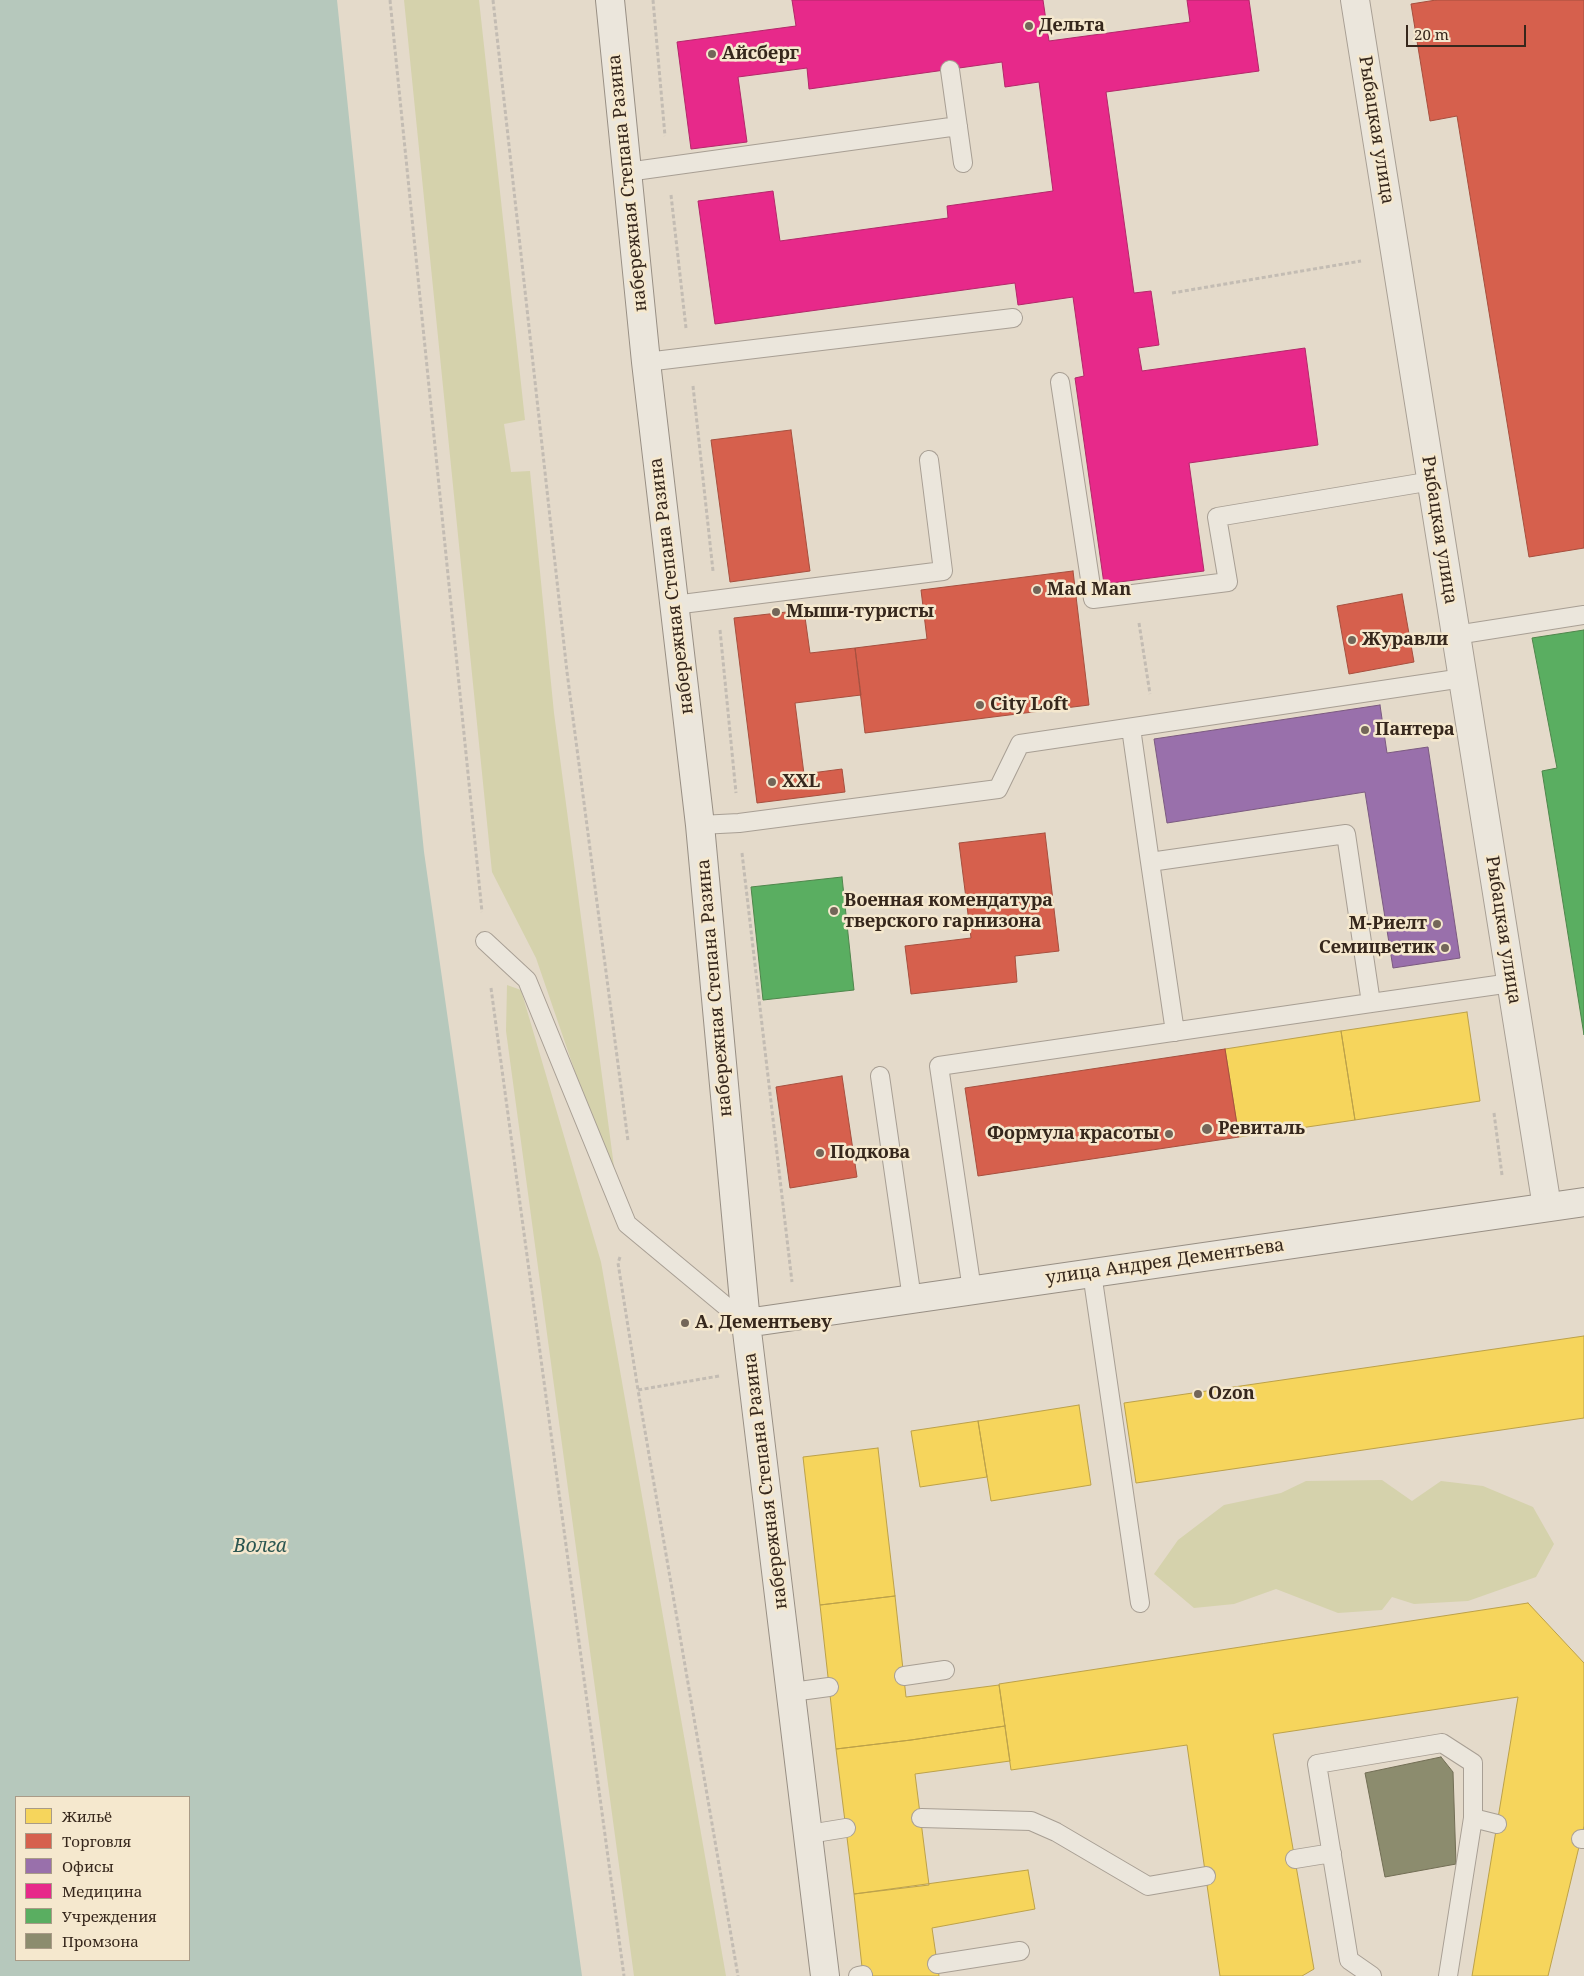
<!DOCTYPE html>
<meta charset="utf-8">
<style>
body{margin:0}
#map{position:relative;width:1584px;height:1976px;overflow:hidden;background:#e4daca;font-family:"Noto Serif",serif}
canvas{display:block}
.legend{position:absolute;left:15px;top:1796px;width:175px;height:165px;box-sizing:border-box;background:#f5e8ce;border:1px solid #a99b87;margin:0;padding:6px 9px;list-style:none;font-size:15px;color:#36271c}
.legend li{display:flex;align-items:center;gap:10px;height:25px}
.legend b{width:25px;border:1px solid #a99b87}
.scale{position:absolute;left:1406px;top:25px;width:120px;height:22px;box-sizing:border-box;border:2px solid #36271c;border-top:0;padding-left:6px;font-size:15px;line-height:18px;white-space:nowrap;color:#36271c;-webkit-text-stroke:4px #f5e8ce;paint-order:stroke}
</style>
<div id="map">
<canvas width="1584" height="1976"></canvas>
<ul class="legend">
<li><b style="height:14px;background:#f6d55c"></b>Жильё</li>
<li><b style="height:14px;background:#d6604d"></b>Торговля</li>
<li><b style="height:14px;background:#9970ab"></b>Офисы</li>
<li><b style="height:14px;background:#e7298a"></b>Медицина</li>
<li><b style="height:14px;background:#5aae61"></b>Учреждения</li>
<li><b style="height:14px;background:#8c8c6e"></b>Промзона</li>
</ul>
<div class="scale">20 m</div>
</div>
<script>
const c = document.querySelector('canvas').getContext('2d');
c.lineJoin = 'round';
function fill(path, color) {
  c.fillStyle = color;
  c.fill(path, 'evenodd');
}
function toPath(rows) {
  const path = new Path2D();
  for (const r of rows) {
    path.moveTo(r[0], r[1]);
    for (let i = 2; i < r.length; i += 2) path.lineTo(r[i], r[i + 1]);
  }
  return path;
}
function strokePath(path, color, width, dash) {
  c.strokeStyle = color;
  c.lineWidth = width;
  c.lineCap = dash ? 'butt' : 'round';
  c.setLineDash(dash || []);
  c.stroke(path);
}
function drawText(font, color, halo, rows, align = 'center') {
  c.font = font + ' "Noto Serif",serif';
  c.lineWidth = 5;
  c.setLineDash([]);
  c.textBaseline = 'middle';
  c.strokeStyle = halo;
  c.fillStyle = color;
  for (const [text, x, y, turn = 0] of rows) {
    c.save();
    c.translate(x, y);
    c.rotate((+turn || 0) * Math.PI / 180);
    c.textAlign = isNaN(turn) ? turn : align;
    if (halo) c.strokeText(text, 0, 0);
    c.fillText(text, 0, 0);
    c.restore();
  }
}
const green = toPath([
 [404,0,479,0,525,420,504,424,511,472,530,471,554,713,618,1197,536,958,492,872],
 [507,985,521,990,601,1262,726,1976,634,1976,506,1031],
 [1382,1480,1412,1501,1441,1481,1483,1486,1533,1507,1554,1544,1536,1577,1468,1601,1414,1604,1392,1597,1382,1610,1338,1613,1276,1589,1234,1604,1194,1608,1154,1574,1178,1540,1224,1505,1281,1493,1306,1481]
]);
const water = toPath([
 [0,0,337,0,424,852,503,1405,582,1976,0,1976],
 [16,1797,189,1797,189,1960,16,1960]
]);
const homes = toPath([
 [1467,1012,1480,1101,1355,1120,1341,1031,1467,1012],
 [1341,1031,1355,1120,1239,1137,1225,1049,1341,1031],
 [1584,1336,1584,1418,1136,1483,1124,1403,1584,1336],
 [1079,1405,1091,1485,991,1501,978,1421,1079,1405],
 [978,1421,987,1477,920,1487,911,1431,978,1421],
 [878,1448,895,1596,820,1605,803,1457,878,1448],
 [895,1596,906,1697,999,1685,1005,1726,911,1740,836,1749,820,1605,895,1596],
 [1528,1603,1584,1663,1584,1826,1548,1976,1472,1976,1518,1697,1273,1734,1314,1969,1302,1976,1220,1976,1187,1745,1011,1770,999,1684,1528,1603],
 [1005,1726,1010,1761,915,1774,929,1885,854,1894,836,1749,911,1740,1005,1726],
 [1028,1870,1035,1909,932,1928,939,1976,863,1976,854,1894,1028,1870]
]);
const shops = toPath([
 [1436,0,1584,0,1584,548,1529,557,1457,116,1430,121,1411,4,1436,0],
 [791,430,810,571,730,582,711,440,791,430],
 [1073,571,1089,705,865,733,855,648,927,639,921,590,1073,571],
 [1402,594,1414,662,1349,674,1337,606,1402,594],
 [804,610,810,653,855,648,861,695,795,703,804,774,842,769,845,792,757,803,734,618,804,610],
 [1045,833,1059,951,1015,956,1017,982,911,994,905,946,971,938,959,843,1045,833],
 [1225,1049,1239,1137,978,1176,965,1088,1225,1049],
 [842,1076,857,1177,790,1188,776,1087,842,1076]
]);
const offices = toPath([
 [1380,705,1387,753,1428,747,1460,958,1393,968,1365,792,1167,823,1154,739,1380,705]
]);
const health = toPath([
 [792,0,1043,0,1049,41,1190,22,1187,0,1249,0,1259,71,1106,92,1134,293,1151,291,1159,345,1138,348,1142,371,1305,348,1318,445,1189,463,1204,571,1104,584,1075,378,1084,376,1073,297,1018,305,1015,283,715,324,698,201,773,191,780,241,948,218,947,206,1053,191,1039,82,1005,87,1002,62,809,89,807,68,738,77,747,142,691,149,677,42,796,26,792,0]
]);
const public = toPath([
 [1584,630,1584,1035,1542,771,1557,768,1532,638,1584,630],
 [842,877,854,990,763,1000,751,887,842,877]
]);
const industry = toPath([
 [1441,1757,1453,1772,1456,1864,1385,1877,1365,1773,1441,1757]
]);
const path = toPath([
 [390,0,482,912],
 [493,0,567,672,628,1141],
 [653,0,665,136],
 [671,195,686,328],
 [1172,293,1361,261],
 [693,386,713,571],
 [1139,623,1150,694],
 [720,630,736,793],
 [742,853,792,1282],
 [491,988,624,1976],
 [1494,1113,1502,1175],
 [620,1257,618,1263,638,1390],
 [719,1376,638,1390,738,1976]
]);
const lane = toPath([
 [950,70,963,163],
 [627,172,958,126],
 [646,362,1013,318],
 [1060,382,1093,599,1228,582,1217,517,1432,481],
 [674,605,943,571,929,460],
 [1456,635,1584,615],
 [1131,728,1150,862,1346,834,1371,1003,1511,983],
 [700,825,739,823,998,789,1020,744,1463,678],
 [1150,862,1175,1032],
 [485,941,527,980,627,1224,746,1323],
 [880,1076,912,1299],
 [1092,1273,1140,1603],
 [972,1290,939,1066,1371,1003],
 [904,1676,945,1670],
 [792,1692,829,1687],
 [921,1818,1031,1821,1056,1832,1148,1886,1206,1876],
 [1473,1818,1497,1824],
 [809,1834,846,1828],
 [1581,1839,1584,1839],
 [1295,1859,1332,1853],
 [937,1964,1020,1951],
 [858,1976,863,1975],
 [1372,1976,1349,1960,1317,1764,1442,1743,1473,1763,1473,1818,1448,1976]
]);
const street = toPath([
 [1355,0,1547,1207]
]);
const secondary = toPath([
 [610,0,646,362,700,825,746,1323,825,1976],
 [746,1323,1584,1202]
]);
const markers = [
 [1029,26,5,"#736659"],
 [712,54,5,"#736659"],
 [1037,590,5,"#736659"],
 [776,612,5,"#736659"],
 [1352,640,5,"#736659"],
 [980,705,5,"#736659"],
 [1365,730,5,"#736659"],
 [772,782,5,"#736659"],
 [834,911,5,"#736659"],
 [1437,924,5,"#736659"],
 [1445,948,5,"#736659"],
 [1207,1129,6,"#736659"],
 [1169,1134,5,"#736659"],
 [820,1153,5,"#736659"],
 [685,1323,5,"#736659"],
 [1198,1394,5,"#736659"]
];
const poiNames = [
 ["Дельта",1039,26],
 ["Айсберг",722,54],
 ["Mad Man",1047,590],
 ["Мыши-туристы",786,612],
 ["Журавли",1362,640],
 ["City Loft",990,705],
 ["Пантера",1375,730],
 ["XXL",782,782],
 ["Военная комендатура",844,901],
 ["тверского гарнизона",844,922],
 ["М-Риелт",1427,924,"right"],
 ["Семицветик",1435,948,"right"],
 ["Ревиталь",1218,1129],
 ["Формула красоты",1159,1134,"right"],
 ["Подкова",830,1153],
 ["А. Дементьеву",695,1323],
 ["Ozon",1208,1394]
];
const streetNames = [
 ["Рыбацкая улица",1376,130,81],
 ["набережная Степана Разина",628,183,-96],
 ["Рыбацкая улица",1439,530,81],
 ["набережная Степана Разина",672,586,-97],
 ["Рыбацкая улица",1503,930,81],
 ["набережная Степана Разина",715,988,-95],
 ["улица Андрея Дементьева",1165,1262,-8],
 ["набережная Степана Разина",766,1481,-97]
];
const waterNames = [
 ["Волга",260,1547]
];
fill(green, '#d5d2ac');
fill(water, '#b6c8bc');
fill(homes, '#f6d55c');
strokePath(homes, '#bca149', 1);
fill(shops, '#d6604d');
strokePath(shops, '#a64f3e', 1);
fill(offices, '#9970ab');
strokePath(offices, '#7b5a80', 1);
fill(health, '#e7298a');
strokePath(health, '#b22869', 1);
fill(public, '#5aae61');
strokePath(public, '#4f864c', 1);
fill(industry, '#8c8c6e');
strokePath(industry, '#726e55', 1);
strokePath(lane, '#a89f94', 20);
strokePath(street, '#a89f94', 30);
strokePath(secondary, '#988f84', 30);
strokePath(path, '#c3bcb3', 3, [4, 2.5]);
strokePath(lane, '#ebe6dc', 18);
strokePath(street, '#ebe6dc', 28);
strokePath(secondary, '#ebe6dc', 28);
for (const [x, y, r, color] of markers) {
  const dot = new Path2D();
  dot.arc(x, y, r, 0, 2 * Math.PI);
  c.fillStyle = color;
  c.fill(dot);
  strokePath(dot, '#f5e8ce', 2);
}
drawText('bold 18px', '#36271c', '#f5e8ce', poiNames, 'left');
drawText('18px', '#36271c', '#f5e8ce', streetNames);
drawText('italic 19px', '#2b5651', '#f5e8ce', waterNames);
</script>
